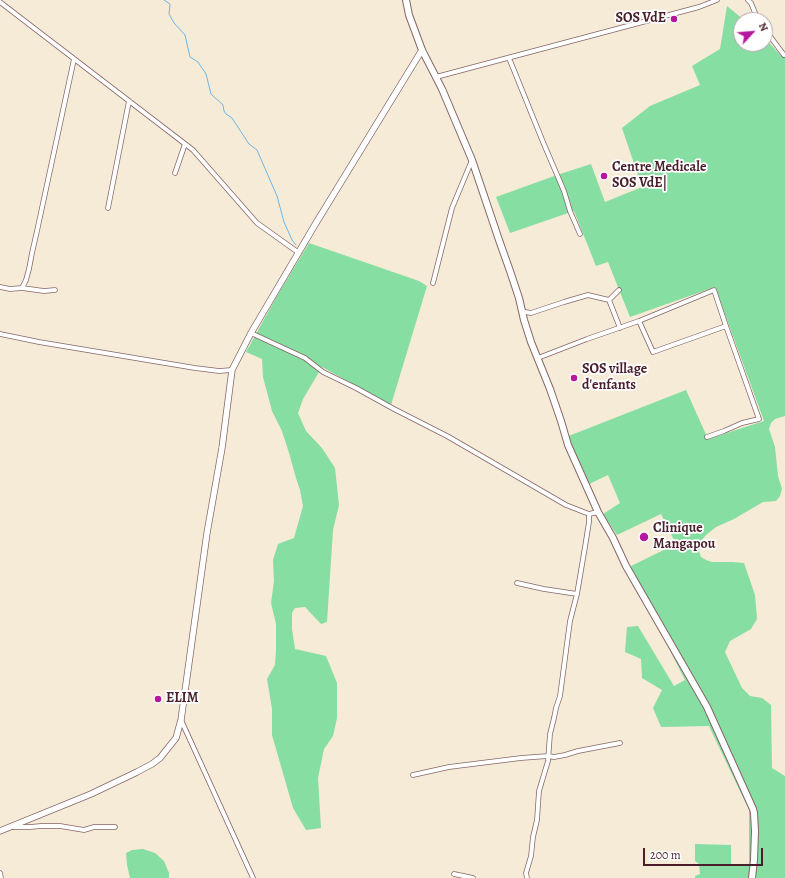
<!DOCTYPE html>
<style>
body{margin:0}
#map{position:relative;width:785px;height:878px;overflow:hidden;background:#f5ebd7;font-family:Alegreya,serif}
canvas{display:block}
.north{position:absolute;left:733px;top:12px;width:40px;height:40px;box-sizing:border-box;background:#fff;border:1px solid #b7a5aa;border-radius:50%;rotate:64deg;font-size:11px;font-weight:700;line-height:16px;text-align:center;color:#4a1f2b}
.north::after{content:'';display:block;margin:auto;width:14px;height:18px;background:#b5179e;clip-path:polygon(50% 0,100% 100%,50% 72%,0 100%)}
.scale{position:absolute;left:643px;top:848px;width:120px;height:18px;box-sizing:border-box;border:2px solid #4a1f2b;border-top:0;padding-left:5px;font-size:12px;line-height:14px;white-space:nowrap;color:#4a1f2b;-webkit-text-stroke:3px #fff;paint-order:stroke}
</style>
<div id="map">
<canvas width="785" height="878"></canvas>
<div class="north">N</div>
<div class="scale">200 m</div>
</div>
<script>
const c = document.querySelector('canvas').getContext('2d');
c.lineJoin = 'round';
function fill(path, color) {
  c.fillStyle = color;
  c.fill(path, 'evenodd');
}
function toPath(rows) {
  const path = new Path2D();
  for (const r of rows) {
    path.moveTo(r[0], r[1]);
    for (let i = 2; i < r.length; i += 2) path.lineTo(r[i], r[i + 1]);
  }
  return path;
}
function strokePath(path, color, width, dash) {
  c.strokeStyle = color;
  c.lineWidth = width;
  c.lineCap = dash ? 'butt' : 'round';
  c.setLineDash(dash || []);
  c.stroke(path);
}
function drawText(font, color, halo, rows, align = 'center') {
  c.font = font + ' Alegreya,serif';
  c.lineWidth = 3.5;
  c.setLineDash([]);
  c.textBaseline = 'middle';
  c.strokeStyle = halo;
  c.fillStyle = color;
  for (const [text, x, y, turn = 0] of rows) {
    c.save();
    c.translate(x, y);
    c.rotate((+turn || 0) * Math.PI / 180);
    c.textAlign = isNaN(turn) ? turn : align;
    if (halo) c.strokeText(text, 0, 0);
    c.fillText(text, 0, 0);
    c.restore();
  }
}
const green = toPath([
 [727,6,744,20,741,20,741,44,765,44,765,38,781,56,785,55,785,416,775,419,771,423,769,429,775,447,778,476,782,489,780,496,776,501,763,502,734,519,716,527,706,535,702,540,700,545,699,551,701,557,706,560,712,562,732,562,744,563,755,595,757,619,751,629,730,641,725,652,742,688,750,696,762,698,771,705,772,768,785,776,785,878,695,878,695,876,700,874,699,864,695,861,695,844,731,845,731,865,749,865,749,810,709,726,661,727,653,708,662,690,642,678,641,659,625,652,627,627,638,626,674,686,685,680,662,635,625,569,676,544,661,514,617,535,603,514,620,503,608,475,583,487,566,437,686,390,708,439,764,421,715,287,630,317,608,262,596,266,574,211,510,233,496,197,557,175,591,164,605,202,642,187,622,128,650,106,700,85,692,66,720,49],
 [309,243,419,281,427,286,391,405,322,367,303,399,298,413,306,431,322,448,335,468,339,505,333,530,327,622,321,624,305,607,295,608,292,613,292,629,295,649,326,656,337,683,337,718,333,736,324,749,318,778,321,828,306,830,293,808,272,735,272,709,267,679,275,665,276,650,276,624,271,603,274,581,273,560,278,544,294,538,303,506,300,490,296,478,289,453,282,431,272,411,263,377,262,359,246,352,277,296],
 [143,849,155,853,164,861,169,873,169,878,130,878,127,865,126,853,132,850]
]);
const stream = toPath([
 [164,0,170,4,169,14,174,23,185,35,190,57,198,62,206,74,211,94,223,105,224,111,226,114,232,118,249,144,257,150,277,196,284,222,292,240,296,245]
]);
const minor = toPath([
 [748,0,751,3,758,20],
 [0,2,193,150,257,223,299,253],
 [765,32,769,35,784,55],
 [509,58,543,142,564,191,570,211,580,234],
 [436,77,699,7,717,0],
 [175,173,185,144],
 [108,208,129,101],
 [433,283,452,208,472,160],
 [0,287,10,289,22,288,44,291,55,290],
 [22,288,26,280,29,269,32,253,37,231,74,59],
 [609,300,619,290],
 [521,310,525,312,531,313,564,302,588,295,592,296,609,300,620,328],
 [639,321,653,352,726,326],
 [251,333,305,358,323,372,356,388,394,409,447,436,566,505,589,514,598,512],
 [0,334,39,342,195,368,219,371,232,370],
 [538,358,587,339,639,321,714,290,726,326,759,419,742,423,724,431,707,437],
 [517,583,544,589,577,594],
 [181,720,253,878],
 [413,775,449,767,521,758,548,756,554,757,565,755,578,751,620,743],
 [13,827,30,827,41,826,60,826,84,830,94,827,115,827],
 [0,873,1,878],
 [454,874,473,878],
 [527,878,526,873,531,856,533,837,537,820,539,791,548,761,550,734,554,718,556,708,560,696,570,621,577,594,585,547,589,522,589,514]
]);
const tertiary = toPath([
 [0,831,91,794,137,772,152,764,160,758,176,738,181,720,207,533,222,448,232,370,251,333,316,223,422,50]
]);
const secondary = toPath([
 [406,0,409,15,422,50,442,89,472,160,499,240,510,271,519,298,524,320,531,342,550,389,561,421,568,445,598,512,613,538,626,566,707,707,753,809,754,813,755,831,754,860,752,878]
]);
const markers = [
 [674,19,4,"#b5179e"],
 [604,176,4,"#b5179e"],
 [574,378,4,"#b5179e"],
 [644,537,5,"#b5179e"],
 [158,699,4,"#b5179e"]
];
const poiNames = [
 ["SOS VdE",666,19,"right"],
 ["Centre Medicale",612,168],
 ["SOS VdE|",612,184],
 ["SOS village",582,370],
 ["d'enfants",582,386],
 ["Clinique",653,529],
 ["Mangapou",653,545],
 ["ELIM",166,699]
];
fill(green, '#86dea2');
strokePath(stream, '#6eb5e5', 1);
strokePath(minor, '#866667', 5.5);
strokePath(tertiary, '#866667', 7);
strokePath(secondary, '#866667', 8);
strokePath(minor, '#fff', 4);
strokePath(tertiary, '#fff', 5.5);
strokePath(secondary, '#fff', 6);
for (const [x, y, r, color] of markers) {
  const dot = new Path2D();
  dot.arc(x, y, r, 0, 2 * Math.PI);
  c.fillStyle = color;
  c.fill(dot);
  strokePath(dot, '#fff', 1.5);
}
drawText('bold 14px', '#4a1f2b', '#fff', poiNames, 'left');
</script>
